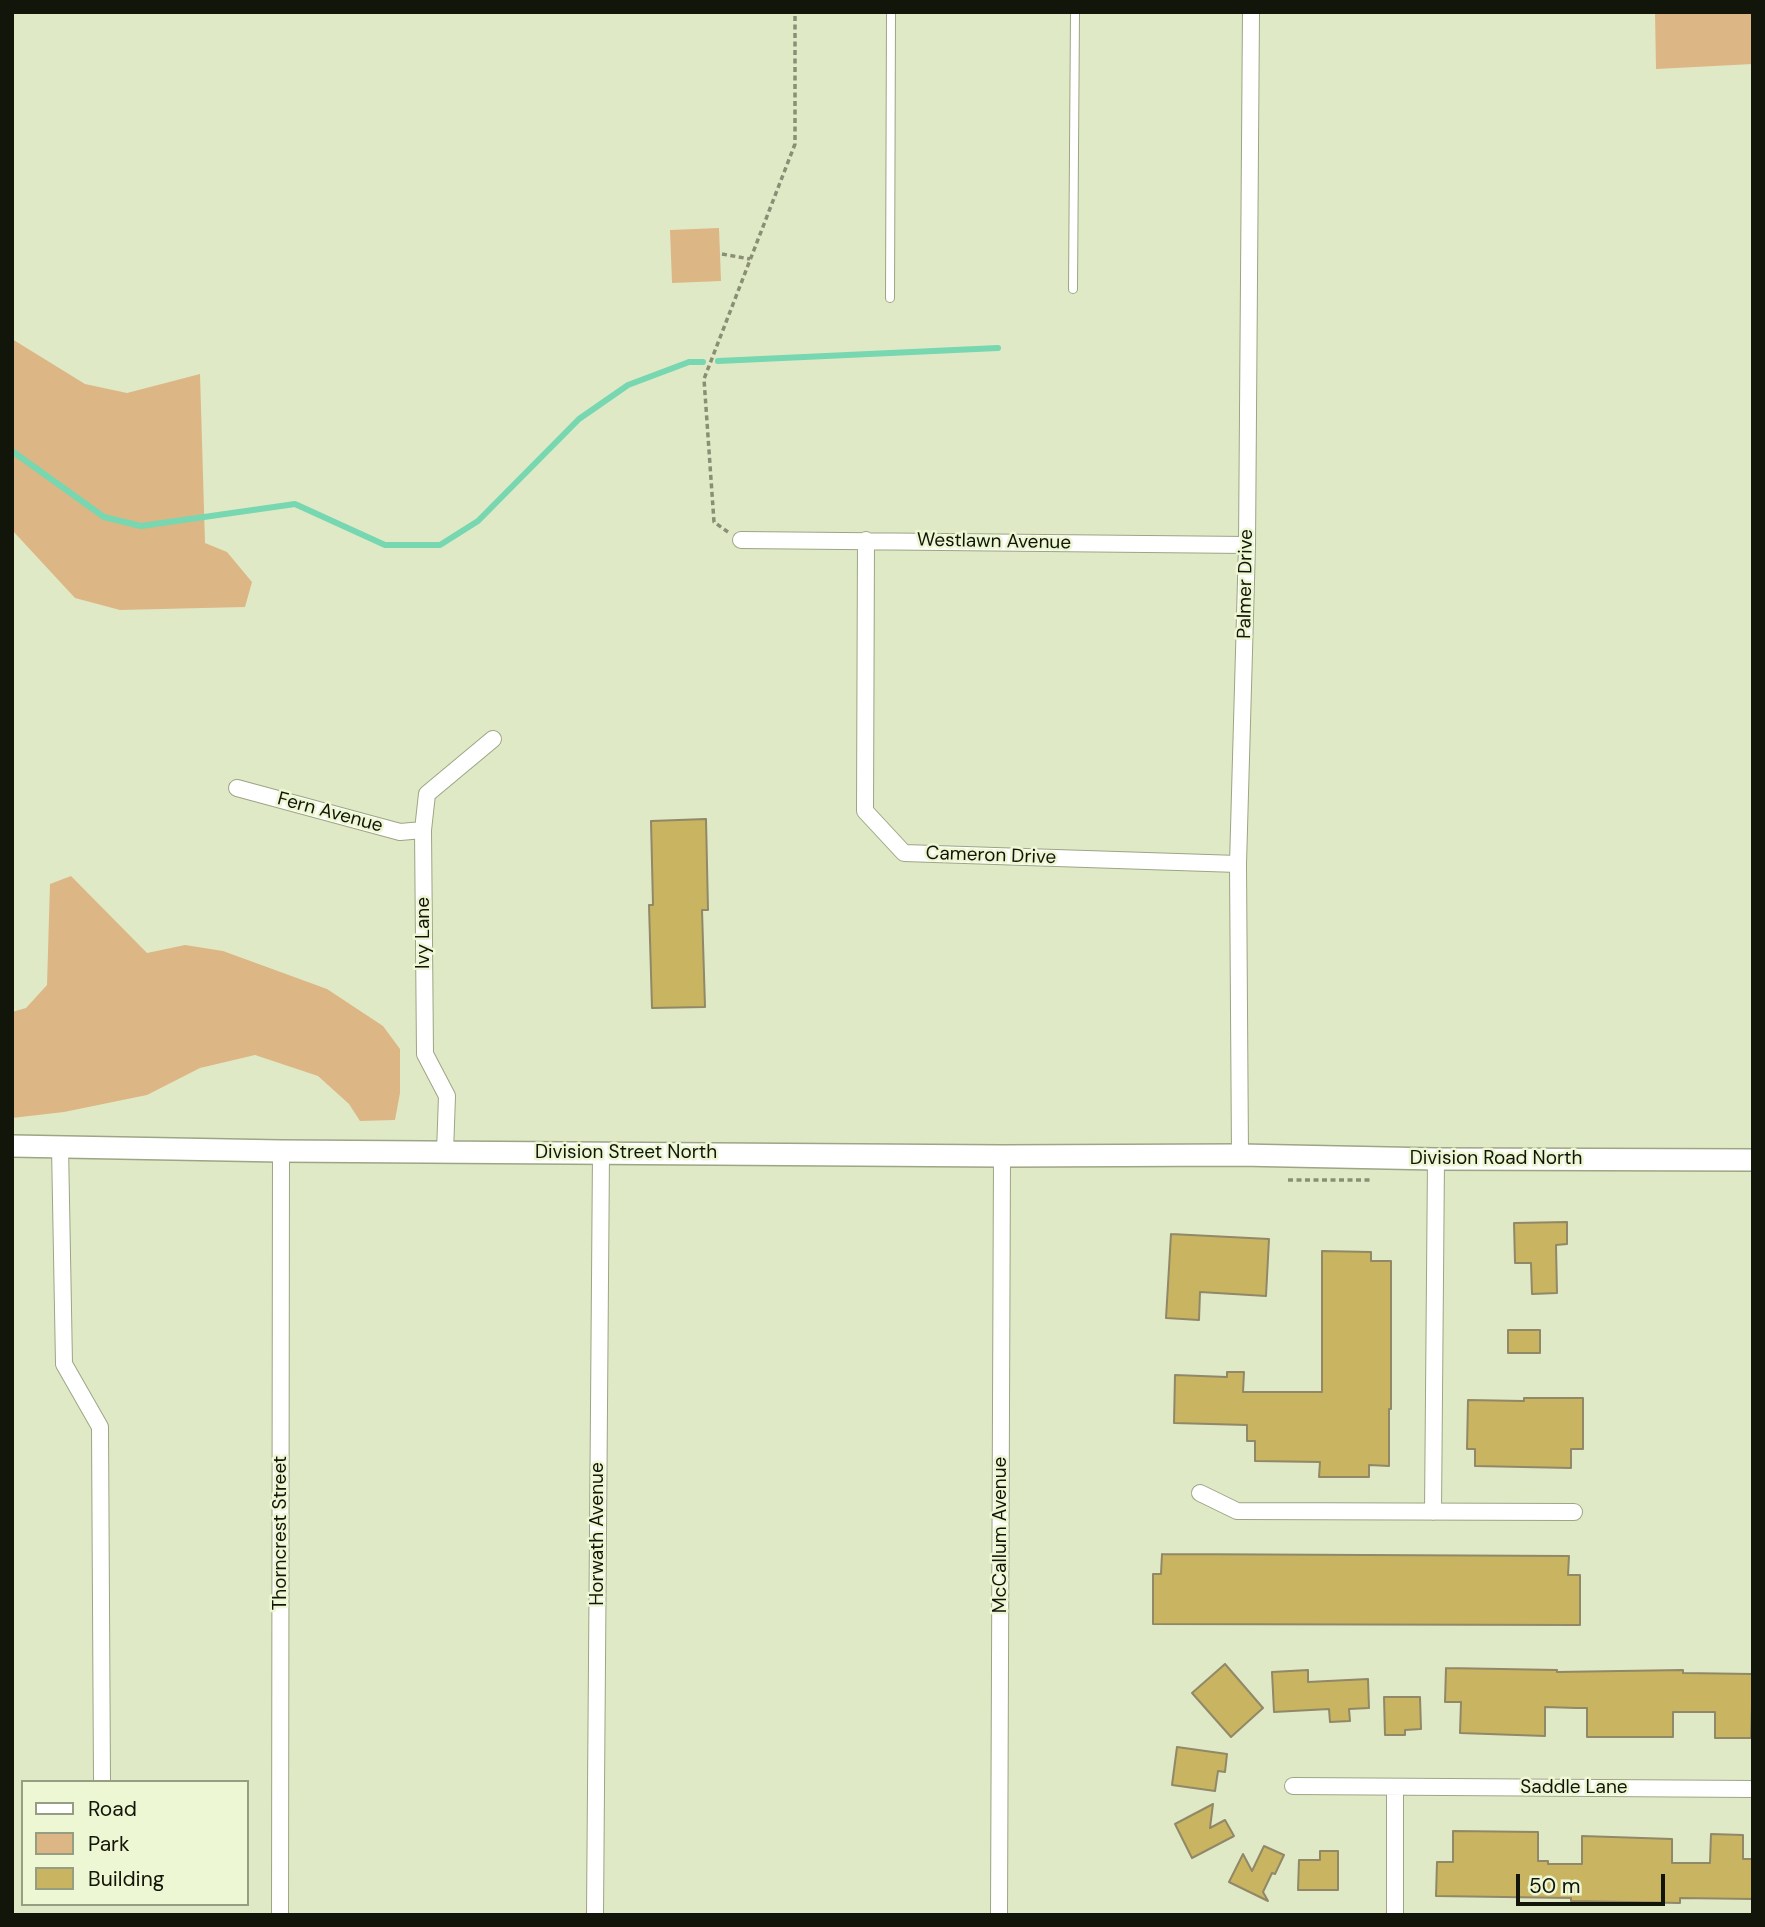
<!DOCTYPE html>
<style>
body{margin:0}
#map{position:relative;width:1765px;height:1927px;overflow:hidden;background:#e0e9c6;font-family:"DM Sans",sans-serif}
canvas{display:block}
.frame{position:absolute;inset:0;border:14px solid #121509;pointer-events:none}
.legend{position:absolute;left:21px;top:1780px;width:228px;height:126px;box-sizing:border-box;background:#edf7d3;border:2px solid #959d82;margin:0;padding:9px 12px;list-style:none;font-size:21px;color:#121509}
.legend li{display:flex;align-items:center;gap:14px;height:35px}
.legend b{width:35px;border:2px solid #959d82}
.scale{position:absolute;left:1516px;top:1874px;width:149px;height:32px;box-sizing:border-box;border:4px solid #121509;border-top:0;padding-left:9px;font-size:21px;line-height:24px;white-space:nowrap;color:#121509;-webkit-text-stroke:5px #edf7d3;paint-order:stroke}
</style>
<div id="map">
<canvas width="1765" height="1927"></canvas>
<div class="frame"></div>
<ul class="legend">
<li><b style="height:9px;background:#fff"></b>Road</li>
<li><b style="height:19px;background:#ddb685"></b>Park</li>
<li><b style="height:19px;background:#c9b561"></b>Building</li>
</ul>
<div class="scale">50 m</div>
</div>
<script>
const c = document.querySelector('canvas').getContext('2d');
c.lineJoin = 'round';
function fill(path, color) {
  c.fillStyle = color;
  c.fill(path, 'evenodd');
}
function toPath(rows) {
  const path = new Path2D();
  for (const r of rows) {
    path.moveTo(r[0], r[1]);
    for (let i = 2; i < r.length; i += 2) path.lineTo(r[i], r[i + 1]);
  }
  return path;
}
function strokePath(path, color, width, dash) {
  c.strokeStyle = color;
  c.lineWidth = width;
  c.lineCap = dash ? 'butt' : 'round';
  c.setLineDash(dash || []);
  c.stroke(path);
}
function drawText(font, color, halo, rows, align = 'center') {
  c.font = font + ' "DM Sans",sans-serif';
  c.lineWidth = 5;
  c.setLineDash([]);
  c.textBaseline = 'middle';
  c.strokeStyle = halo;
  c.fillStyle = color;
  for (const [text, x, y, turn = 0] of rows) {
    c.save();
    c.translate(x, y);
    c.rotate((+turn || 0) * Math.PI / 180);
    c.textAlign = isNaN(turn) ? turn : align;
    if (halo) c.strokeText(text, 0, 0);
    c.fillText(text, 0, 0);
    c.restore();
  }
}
const green = toPath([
 [1655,12,1753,12,1753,64,1656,69],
 [719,228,721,281,672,283,670,230],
 [12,339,85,384,127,393,200,374,205,543,227,552,252,582,245,607,120,610,75,598,12,530],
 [71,876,147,953,185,945,223,951,327,989,383,1026,400,1049,400,1093,395,1120,360,1121,349,1104,318,1076,255,1055,200,1068,147,1095,64,1112,12,1118,12,1012,26,1008,47,985,50,884]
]);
const stream = toPath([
 [718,361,998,348],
 [12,451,104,517,141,526,295,504,385,545,440,545,478,521,579,419,628,385,689,362,703,362]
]);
const building = toPath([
 [706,819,708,910,702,910,705,1007,652,1008,649,905,653,905,651,821,706,819],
 [1567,1222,1567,1244,1556,1245,1557,1293,1532,1294,1531,1263,1515,1263,1514,1223,1567,1222],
 [1171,1234,1269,1239,1266,1296,1200,1292,1199,1320,1166,1318,1171,1234],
 [1322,1251,1371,1252,1371,1261,1391,1261,1391,1409,1389,1409,1389,1466,1369,1465,1369,1477,1319,1477,1320,1462,1255,1461,1255,1441,1247,1441,1247,1425,1174,1423,1175,1375,1227,1377,1227,1372,1244,1372,1243,1392,1322,1392,1322,1251],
 [1508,1330,1540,1330,1540,1353,1508,1353,1508,1330],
 [1524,1398,1583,1398,1583,1449,1571,1449,1571,1468,1475,1466,1475,1449,1467,1449,1468,1400,1524,1401,1524,1398],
 [1162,1554,1569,1556,1568,1575,1580,1575,1580,1625,1153,1624,1153,1574,1161,1574,1162,1554],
 [1225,1664,1263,1708,1231,1737,1192,1693,1225,1664],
 [1446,1668,1557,1670,1557,1672,1683,1670,1683,1673,1753,1674,1751,1738,1715,1738,1715,1712,1673,1712,1673,1737,1587,1737,1587,1708,1576,1708,1545,1707,1545,1736,1460,1733,1461,1702,1445,1702,1446,1668],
 [1308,1670,1308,1682,1368,1679,1369,1708,1349,1709,1350,1721,1330,1722,1329,1709,1274,1712,1272,1672,1308,1670],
 [1384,1697,1420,1697,1421,1729,1405,1730,1405,1735,1385,1735,1384,1697],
 [1177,1747,1227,1754,1225,1772,1218,1771,1215,1791,1172,1785,1177,1747],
 [1213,1804,1210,1828,1225,1820,1234,1836,1192,1858,1175,1824,1213,1804],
 [1453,1831,1538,1832,1538,1861,1548,1861,1548,1864,1582,1864,1582,1836,1672,1839,1672,1863,1710,1863,1711,1834,1743,1835,1743,1859,1753,1859,1753,1899,1680,1898,1680,1903,1571,1901,1571,1898,1436,1896,1437,1862,1453,1862,1453,1831],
 [1264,1846,1284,1855,1275,1874,1272,1873,1263,1892,1268,1901,1229,1882,1243,1854,1252,1871,1264,1846],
 [1320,1851,1338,1851,1338,1890,1298,1890,1299,1860,1320,1860,1320,1851]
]);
const path = toPath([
 [722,254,750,259],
 [728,532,714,522,704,379,795,144,795,12],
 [1288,1180,1373,1180]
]);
const lane = toPath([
 [1073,289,1075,12],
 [890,298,891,12]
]);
const street = toPath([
 [741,540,1247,545],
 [866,540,865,811,904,853,1238,864],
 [237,788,400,832,423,830],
 [60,1146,64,1364,100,1427,102,1782],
 [445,1152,447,1096,425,1054,423,830,427,794,493,739],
 [1240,1155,1238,864,1247,545,1251,12],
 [1200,1493,1237,1511,1574,1512],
 [1433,1512,1436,1159],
 [1293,1786,1753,1789],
 [280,1915,281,1151],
 [595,1915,601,1153],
 [999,1915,1002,1156],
 [1395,1915,1395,1787]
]);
const secondary = toPath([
 [12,1146,281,1151,1002,1156,1240,1155,1436,1159,1753,1160]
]);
const streetNames = [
 ["Westlawn Avenue",994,542,1],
 ["Palmer Drive",1246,584,-89],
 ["Fern Avenue",330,813,15],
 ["Cameron Drive",991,856,2],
 ["Ivy Lane",424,933,-90],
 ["Division Street North",626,1153],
 ["Division Road North",1496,1159],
 ["Thorncrest Street",281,1533,-90],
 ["Horwath Avenue",598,1534,-90],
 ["McCallum Avenue",1001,1535,-90],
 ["Saddle Lane",1574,1788]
];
fill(green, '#ddb685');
strokePath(stream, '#76d7b1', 6);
fill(building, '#c9b561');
strokePath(building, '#908867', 2);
strokePath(lane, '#9ca584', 10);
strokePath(street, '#9ca584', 18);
strokePath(secondary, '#9ca584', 24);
strokePath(path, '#898f76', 3.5, [5, 3.5]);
strokePath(lane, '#fff', 8);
strokePath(street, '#fff', 16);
strokePath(secondary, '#fff', 21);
drawText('19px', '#121509', '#edf7d3', streetNames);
</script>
